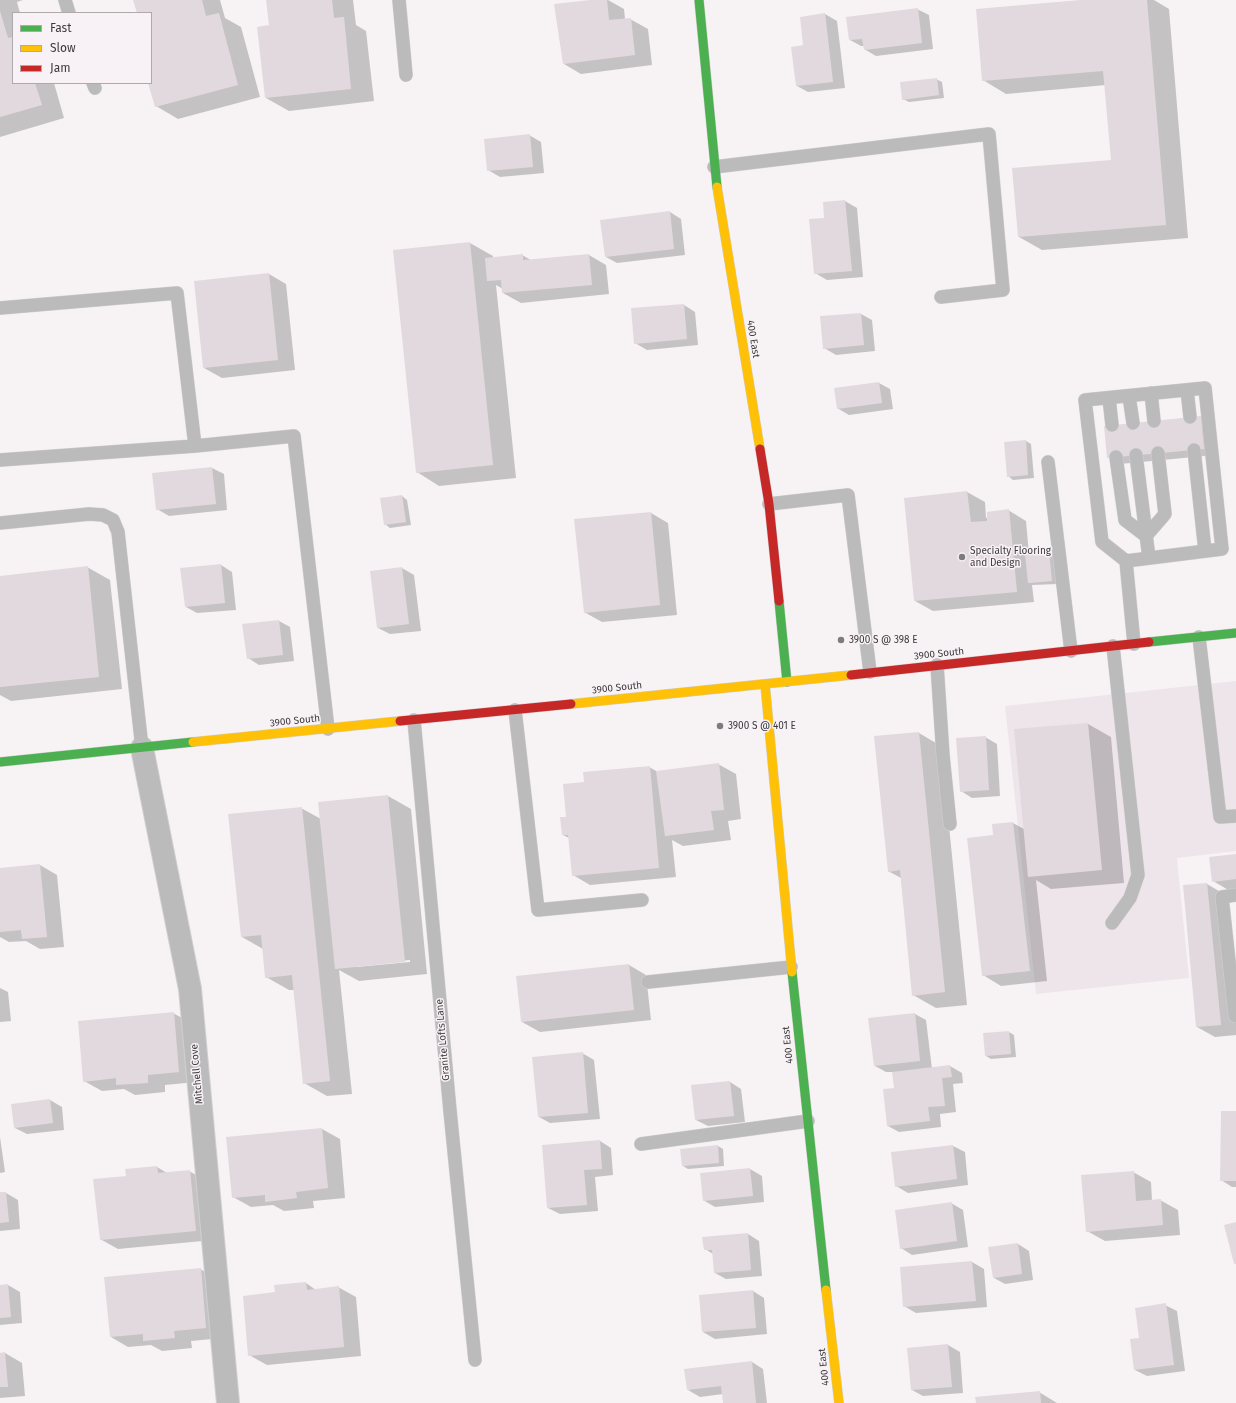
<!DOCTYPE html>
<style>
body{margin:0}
#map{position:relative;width:1236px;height:1403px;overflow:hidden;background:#f7f3f5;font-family:"Fira Sans",sans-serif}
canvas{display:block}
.legend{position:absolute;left:12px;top:12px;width:140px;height:72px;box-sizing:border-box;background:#f8f2f6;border:1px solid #ada9ac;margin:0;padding:5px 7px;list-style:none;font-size:12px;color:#3d3b3c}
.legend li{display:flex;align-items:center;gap:8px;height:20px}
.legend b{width:20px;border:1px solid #ada9ac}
</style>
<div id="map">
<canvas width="1236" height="1403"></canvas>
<ul class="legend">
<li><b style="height:5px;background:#4caf50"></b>Fast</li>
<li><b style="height:5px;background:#ffc107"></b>Slow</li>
<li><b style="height:5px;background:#c62828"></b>Jam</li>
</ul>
</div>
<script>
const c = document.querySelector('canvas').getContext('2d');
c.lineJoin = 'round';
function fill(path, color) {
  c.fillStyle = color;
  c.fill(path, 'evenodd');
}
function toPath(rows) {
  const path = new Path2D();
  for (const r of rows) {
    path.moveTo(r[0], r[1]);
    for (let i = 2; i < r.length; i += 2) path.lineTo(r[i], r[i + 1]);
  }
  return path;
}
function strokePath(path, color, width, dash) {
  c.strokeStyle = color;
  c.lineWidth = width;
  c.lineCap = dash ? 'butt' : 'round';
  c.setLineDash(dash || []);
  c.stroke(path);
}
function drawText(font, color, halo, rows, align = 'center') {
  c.font = font + ' "Fira Sans",sans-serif';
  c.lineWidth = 3;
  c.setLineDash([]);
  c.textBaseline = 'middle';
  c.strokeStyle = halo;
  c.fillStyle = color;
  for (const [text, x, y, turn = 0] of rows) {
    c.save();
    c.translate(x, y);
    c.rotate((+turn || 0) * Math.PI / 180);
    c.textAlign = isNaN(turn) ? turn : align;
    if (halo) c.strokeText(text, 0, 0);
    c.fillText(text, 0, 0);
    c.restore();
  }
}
const built = toPath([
 [1236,681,1236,851,1177,858,1189,978,1036,994,1005,706]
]);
const shadow = toPath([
 [0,0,23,0,17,2,20,13,13,13,13,83,54,83,64,118,0,137],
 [134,0,220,0,225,18,241,27,260,97,178,119,156,106,149,83,151,83,151,13,138,13],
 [267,0,353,0,356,25,366,31,374,101,289,111,266,98,270,26],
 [598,0,608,0,624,9,625,19,630,19,648,29,652,65,581,74,564,64],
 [1092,0,1154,0,1169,9,1188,238,1042,250,1019,237,1112,161,1106,85,1006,94,983,80],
 [917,9,929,15,933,49,876,56,864,49,864,46,861,46,850,40],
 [825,14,837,21,845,88,808,92,797,86,804,46],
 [936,79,942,82,944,98,909,102,903,99],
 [529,135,541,142,544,173,500,177,488,170],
 [845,201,857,208,863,277,827,280,815,273,825,219],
 [670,212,681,219,685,255,617,263,606,257],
 [470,243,493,256,493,258,522,255,531,260,589,255,606,265,609,294,521,303,503,293,503,289,496,285,516,478,439,486,417,472],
 [269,274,286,284,295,370,222,378,204,368],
 [684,305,695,312,698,345,647,350,635,343],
 [861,314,872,320,875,351,836,355,824,348],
 [879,383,890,389,893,409,849,415,837,408],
 [1200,417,1212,424,1215,455,1120,464,1108,457],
 [1026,441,1031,444,1034,478,1013,480,1008,476],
 [212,468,224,474,227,510,169,516,157,509,153,474],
 [967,492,985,502,986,518,1008,510,1026,521,1029,554,1049,552,1055,555,1058,584,1032,585,1034,602,933,611,915,601,905,499],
 [402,496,407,500,411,525,390,528,385,524],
 [651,513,668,523,677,615,602,622,584,612],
 [221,565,232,572,236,610,197,613,186,607],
 [87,567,110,580,122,689,11,701,0,695,0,577],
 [402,568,414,575,421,631,390,634,378,628],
 [279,621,290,627,294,661,259,665,248,658],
 [1088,724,1111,737,1124,883,1051,889,1036,880,1047,981,1001,986,983,975,994,836,993,825,1013,823,1024,829],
 [919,733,941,746,967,1005,936,1008,913,995,901,878,888,871],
 [985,737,997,744,1000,796,972,798,961,791],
 [718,764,736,774,741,819,728,821,731,840,683,846,672,840,676,877,590,885,573,875,569,838,563,835,567,818,585,783,649,767,658,772],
 [388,796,411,809,427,974,359,981,339,970,352,1094,327,1096,304,1083,294,990,289,990,266,977,263,949,242,937,301,808,321,819],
 [410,960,410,962,356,967,356,965],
 [1236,855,1236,891,1230,891,1213,881],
 [40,865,57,875,64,947,40,949,26,941,9,942,0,937,0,869],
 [1207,884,1224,894,1236,1017,1236,1035,1215,1037,1197,1027],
 [629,965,646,975,651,1020,540,1032,522,1022],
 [0,988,8,992,11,1021,0,1022],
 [173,1013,191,1023,196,1082,165,1085,165,1092,135,1095,124,1089,102,1091,84,1081],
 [915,1014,926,1020,932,1069,950,1066,962,1073,963,1083,953,1084,956,1112,940,1114,941,1127,899,1132,888,1126,895,1089,893,1072,886,1072,875,1066],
 [1009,1032,1014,1035,1016,1057,991,1059,986,1056],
 [582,1053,594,1060,600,1119,550,1123,539,1117],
 [730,1082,741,1089,745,1122,708,1126,696,1120],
 [50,1100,62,1107,64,1130,27,1134,15,1128],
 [1236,1112,1236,1187,1232,1187,1221,1180],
 [322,1129,340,1139,345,1198,313,1201,314,1208,284,1211,273,1205,251,1207,233,1197,227,1138],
 [0,1137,5,1172,0,1173],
 [600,1141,611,1148,613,1175,595,1177,598,1211,560,1214,548,1208],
 [718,1146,723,1149,724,1166,688,1169,683,1166],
 [953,1146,965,1152,968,1185,908,1193,896,1186,892,1153],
 [157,1167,167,1173,189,1171,207,1181,213,1240,118,1249,100,1239,127,1177],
 [750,1169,762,1176,764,1202,715,1207,703,1200],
 [1133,1172,1151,1182,1152,1201,1160,1200,1178,1210,1180,1235,1105,1241,1087,1231],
 [0,1193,6,1193,18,1200,20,1229,0,1231],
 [951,1203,963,1210,968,1247,912,1255,901,1248],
 [748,1234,759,1241,762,1276,726,1279,715,1273,713,1254,705,1249],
 [1018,1244,1029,1251,1033,1280,1005,1284,994,1278],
 [972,1262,984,1269,987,1307,916,1313,904,1306,901,1268],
 [200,1269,218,1279,223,1338,191,1341,192,1348,162,1351,151,1345,128,1347,111,1337],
 [306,1283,316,1290,338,1287,356,1297,361,1356,267,1365,249,1355,276,1293],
 [8,1285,20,1292,22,1323,0,1325,0,1286],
 [753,1291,764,1298,767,1334,715,1339,703,1332],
 [1165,1305,1177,1311,1185,1371,1147,1376,1135,1370,1140,1339],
 [948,1345,960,1352,963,1393,923,1396,912,1390,908,1349],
 [5,1353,22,1363,25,1396,0,1398,0,1354],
 [752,1362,763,1369,767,1403,724,1403,723,1394,700,1397,688,1390],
 [1039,1392,1057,1403,977,1403]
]);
const building = toPath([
 [133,0,202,0,206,16,219,13,238,85,155,107,148,83,151,83,151,13,137,13],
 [266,0,332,0,334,18,344,17,351,89,265,98,257,27,269,25],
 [590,0,607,0,609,20,631,18,635,55,563,64,554,4],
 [1080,0,1147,0,1166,225,1018,237,1012,168,1111,160,1103,71,982,81,976,9],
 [918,8,922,43,864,50,862,39,849,40,846,17],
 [0,11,8,38,13,37,13,83,35,83,42,105,0,117],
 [825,13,833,82,796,86,791,47,803,45,800,17],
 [937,78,939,95,902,100,900,82],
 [530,134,533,167,487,171,484,139],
 [845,200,852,271,814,274,809,219,824,218,823,202],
 [670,211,674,249,605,257,600,220],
 [470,242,493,465,416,473,393,250],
 [523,254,523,260,589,254,592,285,502,293,501,280,487,281,485,258],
 [269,273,278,360,203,368,194,281],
 [684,304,687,339,634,344,631,308],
 [861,313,864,345,823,349,820,316],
 [879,382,882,403,837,409,834,388],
 [1201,416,1204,449,1107,458,1104,426],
 [1026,440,1028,475,1007,477,1004,442],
 [212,467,216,504,156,510,152,473],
 [967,491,971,522,987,521,987,512,1009,509,1017,592,914,601,904,498],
 [402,495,406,522,384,525,380,498],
 [651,512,660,605,584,613,574,519],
 [1049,551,1052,581,1028,583,1025,554],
 [221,564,225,603,185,607,180,568],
 [88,566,99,677,0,687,0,576],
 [402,567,409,624,377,628,370,571],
 [279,620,283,655,247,659,242,624],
 [1088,723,1102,870,1028,877,1014,729],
 [919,732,945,992,912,996,900,870,888,872,874,736],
 [986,736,989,790,960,792,956,738],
 [719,763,724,810,711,811,714,830,665,836,656,771],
 [650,766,659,868,572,876,568,835,562,835,560,817,566,817,563,784,584,782,583,772],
 [388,795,405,962,335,969,318,802],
 [302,807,330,1081,303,1084,292,975,265,978,261,935,241,937,228,814],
 [1013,822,1030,971,982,976,967,838,993,835,992,824],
 [1236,854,1236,879,1212,882,1209,857],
 [40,864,47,937,22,939,21,930,0,932,0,868],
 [1207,883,1221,1025,1196,1027,1183,885],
 [629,964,634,1010,521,1022,516,976],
 [174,1012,179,1072,148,1075,148,1083,116,1085,116,1078,83,1082,78,1021],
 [915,1013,920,1061,874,1066,868,1018],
 [1009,1031,1011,1054,985,1056,983,1033],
 [583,1052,588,1113,538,1117,532,1057],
 [950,1065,952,1077,942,1078,945,1106,928,1107,930,1121,887,1126,883,1089,894,1088,892,1072],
 [730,1081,734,1116,695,1120,691,1085],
 [50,1099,53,1123,14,1128,11,1104],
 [1221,1111,1236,1111,1236,1181,1220,1181],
 [322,1128,328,1188,296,1192,297,1198,265,1202,265,1195,232,1198,226,1137],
 [600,1140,602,1169,584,1170,587,1205,547,1208,542,1145],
 [718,1145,719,1163,682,1166,680,1149],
 [953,1145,957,1179,895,1187,891,1152],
 [157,1166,158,1173,190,1170,196,1231,100,1240,93,1179,126,1176,125,1169],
 [750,1168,753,1196,703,1201,700,1173],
 [1134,1171,1136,1201,1161,1199,1163,1225,1086,1232,1081,1175],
 [0,1192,6,1192,9,1222,0,1223],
 [952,1202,957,1241,900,1249,895,1210],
 [1236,1222,1236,1264,1234,1264,1224,1225],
 [748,1233,751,1270,714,1273,712,1250,704,1250,702,1237],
 [1018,1243,1022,1274,993,1278,988,1247],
 [972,1261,976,1301,903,1307,900,1267],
 [201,1268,206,1328,174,1331,175,1338,143,1341,143,1334,110,1337,104,1277],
 [306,1282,307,1290,339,1286,344,1347,248,1356,243,1296,275,1292,274,1285],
 [8,1284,11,1317,0,1318,0,1285],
 [753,1290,756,1328,702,1332,699,1295],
 [1166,1303,1174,1365,1134,1370,1130,1339,1139,1338,1135,1308],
 [948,1344,952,1387,911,1390,907,1348],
 [5,1352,8,1387,0,1387,0,1353],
 [752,1361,756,1403,723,1403,721,1386,687,1390,684,1369],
 [1040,1391,1041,1403,976,1403,975,1397]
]);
const lane = toPath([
 [65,0,69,13],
 [399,0,406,75],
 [93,83,95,88],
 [714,167,989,134,1003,290,941,297],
 [0,308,177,293,195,446,0,460],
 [1187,390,1190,417],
 [1151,393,1154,421],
 [1129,396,1133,423],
 [1109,398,1112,425],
 [195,446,294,436,328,729],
 [1194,450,1205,551],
 [1136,455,1149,558],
 [1116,457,1125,520,1146,536,1165,514,1158,453],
 [1048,462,1071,651],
 [769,504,848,495,870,672],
 [0,523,89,514,103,515,113,520,118,532,142,748],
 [1126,561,1222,549,1205,388,1085,400,1102,542,1126,561,1134,644],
 [1199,637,1220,817,1236,816],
 [937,665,943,756,950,824],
 [515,710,538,910,642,900],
 [414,720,450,1111,475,1360],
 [1112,923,1130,898,1138,875,1113,646],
 [648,982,791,967],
 [1235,1016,1222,897,1236,895],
 [641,1144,808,1121]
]);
const street = toPath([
 [142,748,190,989,228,1403]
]);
const fast = toPath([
 [699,0,717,187],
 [779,601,787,682],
 [1149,642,1236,633],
 [0,762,193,742],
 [792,972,826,1290]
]);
const slow = toPath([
 [717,187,760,449],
 [765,684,792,972],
 [571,704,851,675],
 [193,742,400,721],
 [826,1290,839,1403]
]);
const jam = toPath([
 [760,449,769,504,779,601],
 [851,675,1149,642],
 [400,721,571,704]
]);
const markers = [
 [962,557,4,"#7e7b7d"],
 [841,640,4,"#7e7b7d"],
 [720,726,4,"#7e7b7d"]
];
const streetNames = [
 ["400 East",753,339,81],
 ["3900 South",939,654,-6],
 ["3900 South",617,688,-6],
 ["3900 South",295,721,-6],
 ["Granite Lofts Lane",443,1040,-95],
 ["400 East",788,1045,-96],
 ["Mitchell Cove",197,1074,-95],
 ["400 East",824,1367,-96]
];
const poiNames = [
 ["Specialty Flooring",970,551],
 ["and Design",970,563],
 ["3900 S @ 398 E",849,640],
 ["3900 S @ 401 E",728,726]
];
fill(built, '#eee5eb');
fill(shadow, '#0003');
fill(building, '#e2d9df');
strokePath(lane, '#d1cfd0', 14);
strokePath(street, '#d1cfd0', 24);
strokePath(fast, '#d1cfd0', 10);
strokePath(slow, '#d1cfd0', 10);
strokePath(jam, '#d1cfd0', 10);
strokePath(lane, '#bcbbbc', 13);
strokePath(street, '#bcbbbc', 22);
strokePath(fast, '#4caf50', 9);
strokePath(slow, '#ffc107', 9);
strokePath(jam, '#c62828', 9);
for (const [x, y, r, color] of markers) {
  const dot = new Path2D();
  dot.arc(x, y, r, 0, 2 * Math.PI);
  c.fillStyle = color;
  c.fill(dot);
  strokePath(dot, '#f8f2f6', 1.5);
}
drawText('10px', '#3d3b3c', '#f8f2f6', streetNames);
drawText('10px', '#3d3b3c', '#f8f2f6', poiNames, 'left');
</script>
